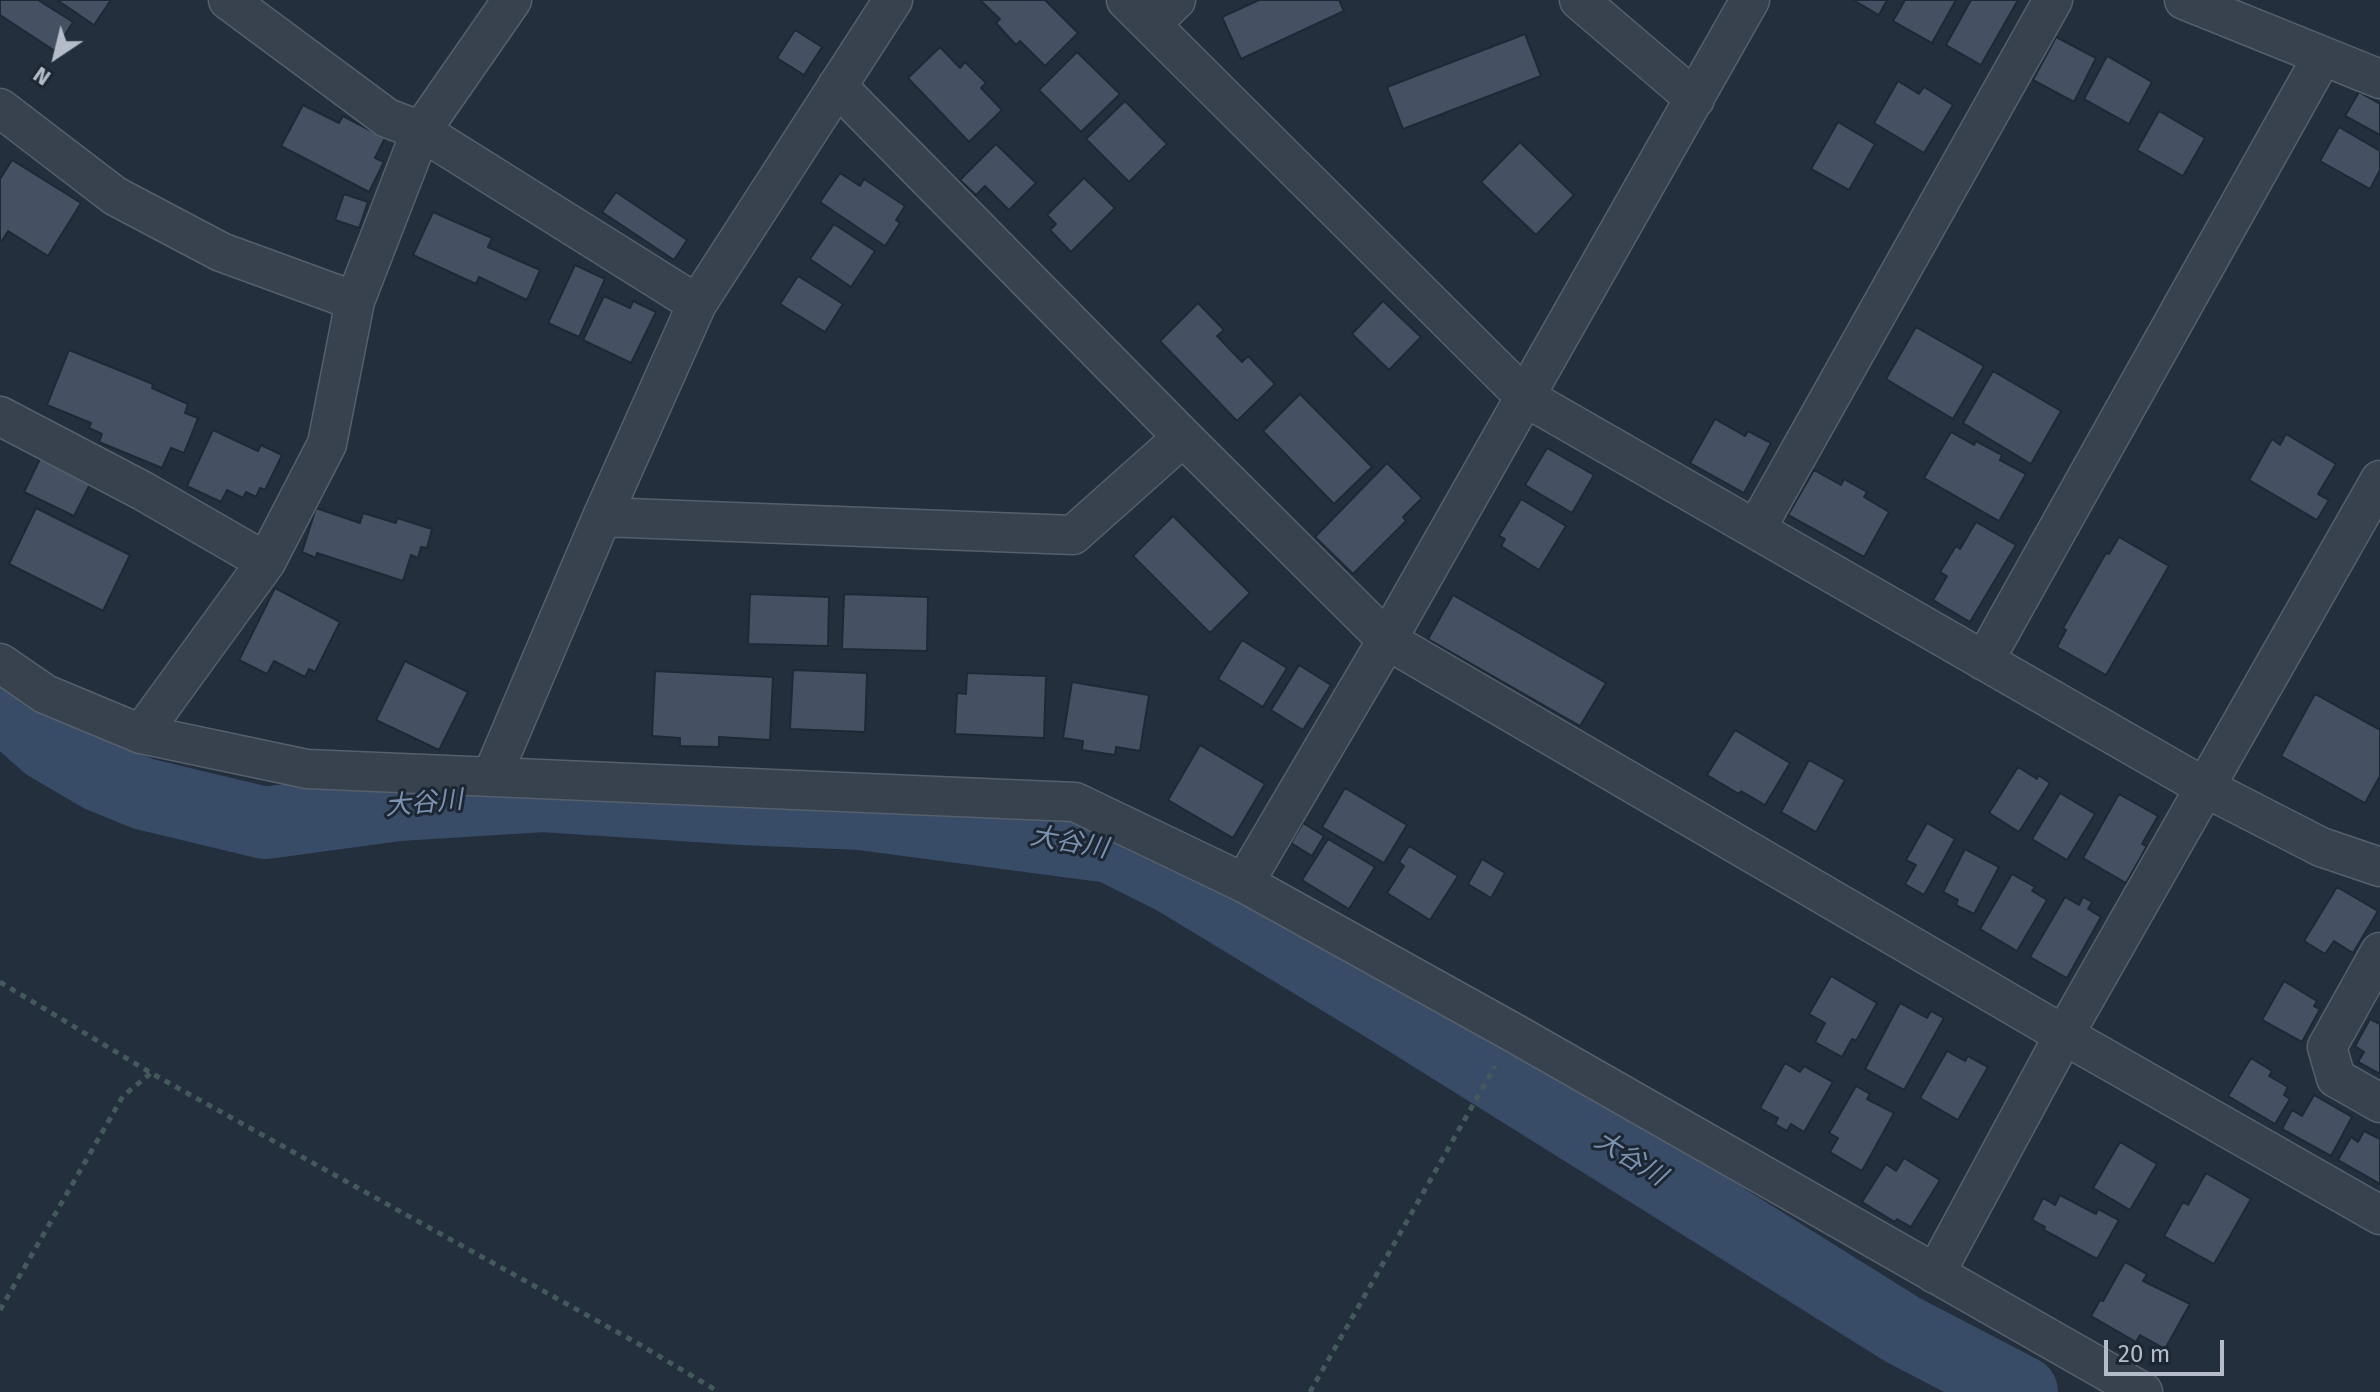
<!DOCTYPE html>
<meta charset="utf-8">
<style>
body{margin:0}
#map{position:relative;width:2380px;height:1392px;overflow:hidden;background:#242f3e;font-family:"Fira Sans",sans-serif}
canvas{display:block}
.north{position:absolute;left:16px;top:16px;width:80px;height:80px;-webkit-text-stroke:6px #1d2633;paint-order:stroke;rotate:215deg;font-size:22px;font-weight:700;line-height:32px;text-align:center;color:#b4bcc9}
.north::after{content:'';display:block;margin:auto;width:28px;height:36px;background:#b4bcc9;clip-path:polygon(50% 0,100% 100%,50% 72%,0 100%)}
.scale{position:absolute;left:2104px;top:1340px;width:120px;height:36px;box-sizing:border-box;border:4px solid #b4bcc9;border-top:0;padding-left:10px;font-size:24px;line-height:28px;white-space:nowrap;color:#b4bcc9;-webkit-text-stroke:6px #1d2633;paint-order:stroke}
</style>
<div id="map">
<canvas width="2380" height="1392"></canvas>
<div class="north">N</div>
<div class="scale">20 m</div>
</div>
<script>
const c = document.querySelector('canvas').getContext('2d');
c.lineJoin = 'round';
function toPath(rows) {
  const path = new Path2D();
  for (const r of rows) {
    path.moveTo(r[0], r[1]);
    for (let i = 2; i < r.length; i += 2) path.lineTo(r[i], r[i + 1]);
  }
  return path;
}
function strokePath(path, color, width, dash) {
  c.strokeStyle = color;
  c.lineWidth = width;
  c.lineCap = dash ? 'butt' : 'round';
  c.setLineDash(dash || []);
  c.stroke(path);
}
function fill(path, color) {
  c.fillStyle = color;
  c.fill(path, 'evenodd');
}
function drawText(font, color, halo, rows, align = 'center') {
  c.font = font + ' "Fira Sans","Noto Sans JP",sans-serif';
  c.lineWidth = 6;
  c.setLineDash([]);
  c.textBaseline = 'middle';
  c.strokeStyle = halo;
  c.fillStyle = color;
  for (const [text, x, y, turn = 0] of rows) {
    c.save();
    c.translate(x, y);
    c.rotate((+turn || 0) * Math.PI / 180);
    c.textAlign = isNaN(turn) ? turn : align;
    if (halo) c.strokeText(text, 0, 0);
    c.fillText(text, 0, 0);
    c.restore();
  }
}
const river = toPath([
 [0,703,47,745,100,776,144,794,265,823,398,805,543,796,743,809,861,814,1111,847,1173,878,1394,1012,1903,1330,2022,1392]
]);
const building = toPath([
 [0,0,38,0,73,22,55,51,0,15,0,0],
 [57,0,111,0,94,25,57,0],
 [980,0,1045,0,1078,33,1045,66,1020,41,1016,45,996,23,1000,19,980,0],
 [1259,0,1339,0,1344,11,1241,59,1222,17,1259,0],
 [1853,0,1887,0,1879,15,1853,0],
 [1905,0,1956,0,1932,43,1893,21,1905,0],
 [1971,0,2018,0,1981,65,1946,45,1971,0],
 [795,30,822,47,804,75,777,58,795,30],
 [1525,34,1541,76,1403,129,1387,87,1525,34],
 [2056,37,2096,58,2074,102,2033,80,2056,37],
 [940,47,960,68,965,62,986,83,981,88,1002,110,969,142,908,78,940,47],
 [1077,52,1120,94,1081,132,1039,90,1077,52],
 [2107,56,2152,82,2129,124,2084,99,2107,56],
 [1898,81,1919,94,1924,87,1953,105,1924,153,1874,123,1898,81],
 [2359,92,2380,104,2380,135,2345,116,2359,92],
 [1125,101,1167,144,1129,182,1086,139,1125,101],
 [303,105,339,123,343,116,385,138,375,158,384,162,369,192,281,146,303,105],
 [2159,111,2205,138,2183,176,2137,150,2159,111],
 [1838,122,1875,144,1849,190,1811,169,1838,122],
 [2339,127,2380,151,2380,170,2370,189,2320,161,2339,127],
 [1520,142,1574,195,1536,235,1481,182,1520,142],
 [996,144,1036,183,1009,210,985,186,976,195,960,180,996,144],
 [12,160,81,203,48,256,8,231,2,241,0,240,0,179,12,160],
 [840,173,860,186,864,179,905,206,896,220,900,223,885,246,820,202,840,173],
 [1084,178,1115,208,1071,252,1050,230,1056,224,1047,215,1084,178],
 [616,192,687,240,674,260,602,212,616,192],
 [344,194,368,202,359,228,335,220,344,194],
 [433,212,492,238,488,247,540,270,527,300,479,277,476,284,413,255,433,212],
 [834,224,875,251,851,287,810,259,834,224],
 [575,265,605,279,579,337,548,323,575,265],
 [798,276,843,304,825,332,780,304,798,276],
 [604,296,630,308,633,301,656,312,631,363,583,340,604,296],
 [1383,301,1421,337,1389,370,1352,334,1383,301],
 [1198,303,1224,330,1217,336,1242,362,1248,356,1275,384,1237,421,1160,341,1198,303],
 [1916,327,1984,366,1953,419,1886,379,1916,327],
 [69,350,153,384,152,388,188,404,185,413,198,418,184,453,171,448,162,468,99,442,102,434,89,428,91,423,47,405,69,350],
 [1993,371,2061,411,2031,464,1963,423,1993,371],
 [1300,394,1372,467,1334,504,1263,431,1300,394],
 [1715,419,1745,436,1748,431,1771,443,1744,493,1690,463,1715,419],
 [213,430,258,451,261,445,282,455,265,490,260,488,256,497,246,492,243,498,227,490,221,502,187,486,213,430],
 [1951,432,1974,445,1976,441,2002,455,2000,460,2026,474,1999,521,1924,478,1951,432],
 [2286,434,2336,464,2318,494,2329,500,2317,520,2249,480,2272,439,2280,445,2286,434],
 [1547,448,1594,475,1572,513,1525,485,1547,448],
 [41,457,91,482,74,516,24,492,41,457],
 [1387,463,1422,498,1403,517,1406,521,1353,574,1315,537,1387,463],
 [1814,470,1841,485,1844,479,1867,492,1864,497,1889,512,1864,557,1788,515,1814,470],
 [1521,499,1566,526,1539,570,1501,546,1505,539,1499,536,1521,499],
 [36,508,130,555,103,611,9,564,36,508],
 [316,508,360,523,363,513,396,523,397,518,432,529,427,548,421,547,418,558,411,555,403,581,317,553,316,558,302,552,316,508],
 [1173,516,1250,593,1210,633,1133,556,1173,516],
 [1976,522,2016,545,1970,622,1933,600,1947,576,1940,572,1956,546,1960,549,1976,522],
 [2119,537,2169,566,2106,675,2057,647,2066,630,2063,628,2106,553,2109,554,2119,537],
 [275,588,340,622,315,672,309,669,305,677,274,661,267,674,239,660,275,588],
 [750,594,829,597,828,646,748,644,750,594],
 [844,594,928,597,927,651,842,649,844,594],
 [1453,595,1606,683,1580,726,1428,639,1453,595],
 [1242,640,1287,668,1263,707,1218,679,1242,640],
 [405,661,468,692,439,750,376,720,405,661],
 [1299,665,1331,685,1303,730,1271,710,1299,665],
 [793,670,867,673,865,732,790,729,793,670],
 [655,671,773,677,770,740,719,737,719,747,680,746,680,738,652,736,655,671],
 [967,673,1046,676,1044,738,955,734,957,693,966,694,967,673],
 [1072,682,1149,695,1140,751,1116,747,1115,755,1082,750,1083,741,1063,738,1072,682],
 [2315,694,2380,730,2380,776,2365,803,2281,756,2315,694],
 [1735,730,1790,763,1765,805,1741,791,1739,794,1707,775,1735,730],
 [1200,745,1265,784,1233,838,1168,800,1200,745],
 [1809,760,1845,780,1816,832,1781,812,1809,760],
 [2018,767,2037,779,2038,775,2050,783,2019,832,1989,813,2018,767],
 [1345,788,1407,825,1384,863,1322,827,1345,788],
 [2060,793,2095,814,2067,860,2032,839,2060,793],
 [2119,794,2158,816,2142,844,2147,846,2126,883,2083,858,2119,794],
 [1303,823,1324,836,1312,856,1291,843,1303,823],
 [1927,823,1955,839,1924,895,1905,884,1916,865,1906,860,1927,823],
 [1328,839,1375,867,1349,909,1302,880,1328,839],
 [1409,846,1458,876,1430,920,1387,893,1404,866,1399,862,1409,846],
 [1965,849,1999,867,1974,914,1956,905,1958,900,1943,892,1965,849],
 [1482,859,1505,873,1491,898,1468,884,1482,859],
 [2012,874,2035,887,2032,891,2047,900,2017,951,1980,929,2012,874],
 [2337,887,2378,911,2353,953,2334,941,2325,954,2304,941,2337,887],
 [2065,897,2079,905,2083,897,2092,902,2088,909,2101,917,2067,978,2030,957,2065,897],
 [1831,976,1877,1003,1856,1041,1852,1039,1842,1057,1815,1042,1825,1023,1809,1014,1831,976],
 [2284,981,2317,1001,2314,1006,2320,1009,2302,1042,2262,1020,2284,981],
 [1900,1003,1927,1018,1931,1011,1944,1018,1904,1090,1865,1069,1900,1003],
 [2370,1019,2380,1024,2380,1074,2358,1062,2364,1052,2355,1046,2370,1019],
 [1947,1051,1965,1061,1968,1056,1988,1067,1958,1120,1920,1098,1947,1051],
 [2251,1058,2272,1071,2269,1076,2288,1087,2284,1095,2290,1099,2275,1124,2228,1096,2251,1058],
 [1785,1063,1800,1072,1804,1066,1833,1082,1804,1132,1791,1124,1787,1131,1775,1124,1778,1118,1760,1108,1785,1063],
 [1856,1086,1870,1094,1867,1099,1894,1113,1862,1171,1830,1152,1838,1138,1829,1133,1856,1086],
 [2314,1095,2352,1117,2331,1156,2282,1129,2292,1110,2302,1116,2314,1095],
 [2364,1131,2380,1139,2380,1184,2338,1160,2351,1137,2358,1142,2364,1131],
 [2120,1142,2157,1164,2130,1210,2093,1188,2120,1142],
 [1904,1158,1940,1180,1911,1227,1897,1219,1895,1222,1862,1202,1886,1164,1896,1171,1904,1158],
 [2206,1173,2251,1199,2214,1264,2164,1236,2183,1202,2188,1205,2206,1173],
 [2060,1195,2096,1214,2098,1209,2119,1220,2097,1259,2044,1230,2045,1227,2032,1220,2043,1198,2055,1205,2060,1195],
 [2125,1262,2147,1274,2143,1281,2190,1304,2165,1349,2140,1335,2136,1342,2091,1316,2100,1300,2103,1301,2125,1262]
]);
const path = toPath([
 [0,982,151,1073,637,1343,719,1392],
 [0,1310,123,1096,151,1073],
 [1310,1392,1495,1066]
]);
const street = toPath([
 [228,0,387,118,421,131,697,304],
 [1126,0,1525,397,2206,788,2321,847,2380,867],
 [1579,0,1695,99],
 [2184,0,2380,79],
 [1151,24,1176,0],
 [837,86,1183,437,1387,640,2064,1035,2380,1215],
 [0,108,115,196,221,252,355,301],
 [0,416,143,491,266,562],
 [602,517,1073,535,1183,437],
 [1756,529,2053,0],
 [1984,661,2322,57],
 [0,663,45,694,141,734,307,769,1075,802,1244,883,1514,1033,2143,1392],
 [141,734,266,562,327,444,355,301,421,131,512,0],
 [492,776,602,517,697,304,893,0],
 [1244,883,1387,640,1750,0],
 [2380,952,2327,1047,2336,1078,2380,1103],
 [1935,1274,2064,1035,2380,480]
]);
const waterNames = [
 ["大谷川",424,804,-5],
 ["大谷川",1069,843,10],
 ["大谷川",1630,1159,32]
];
strokePath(river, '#394c67', 72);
fill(building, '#455162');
strokePath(building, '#1f2835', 2);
strokePath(street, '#565f6c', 41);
strokePath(path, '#44595c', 5, [6, 6]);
strokePath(street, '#38414e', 38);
drawText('italic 26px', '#7c92b1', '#1d2633', waterNames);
</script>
